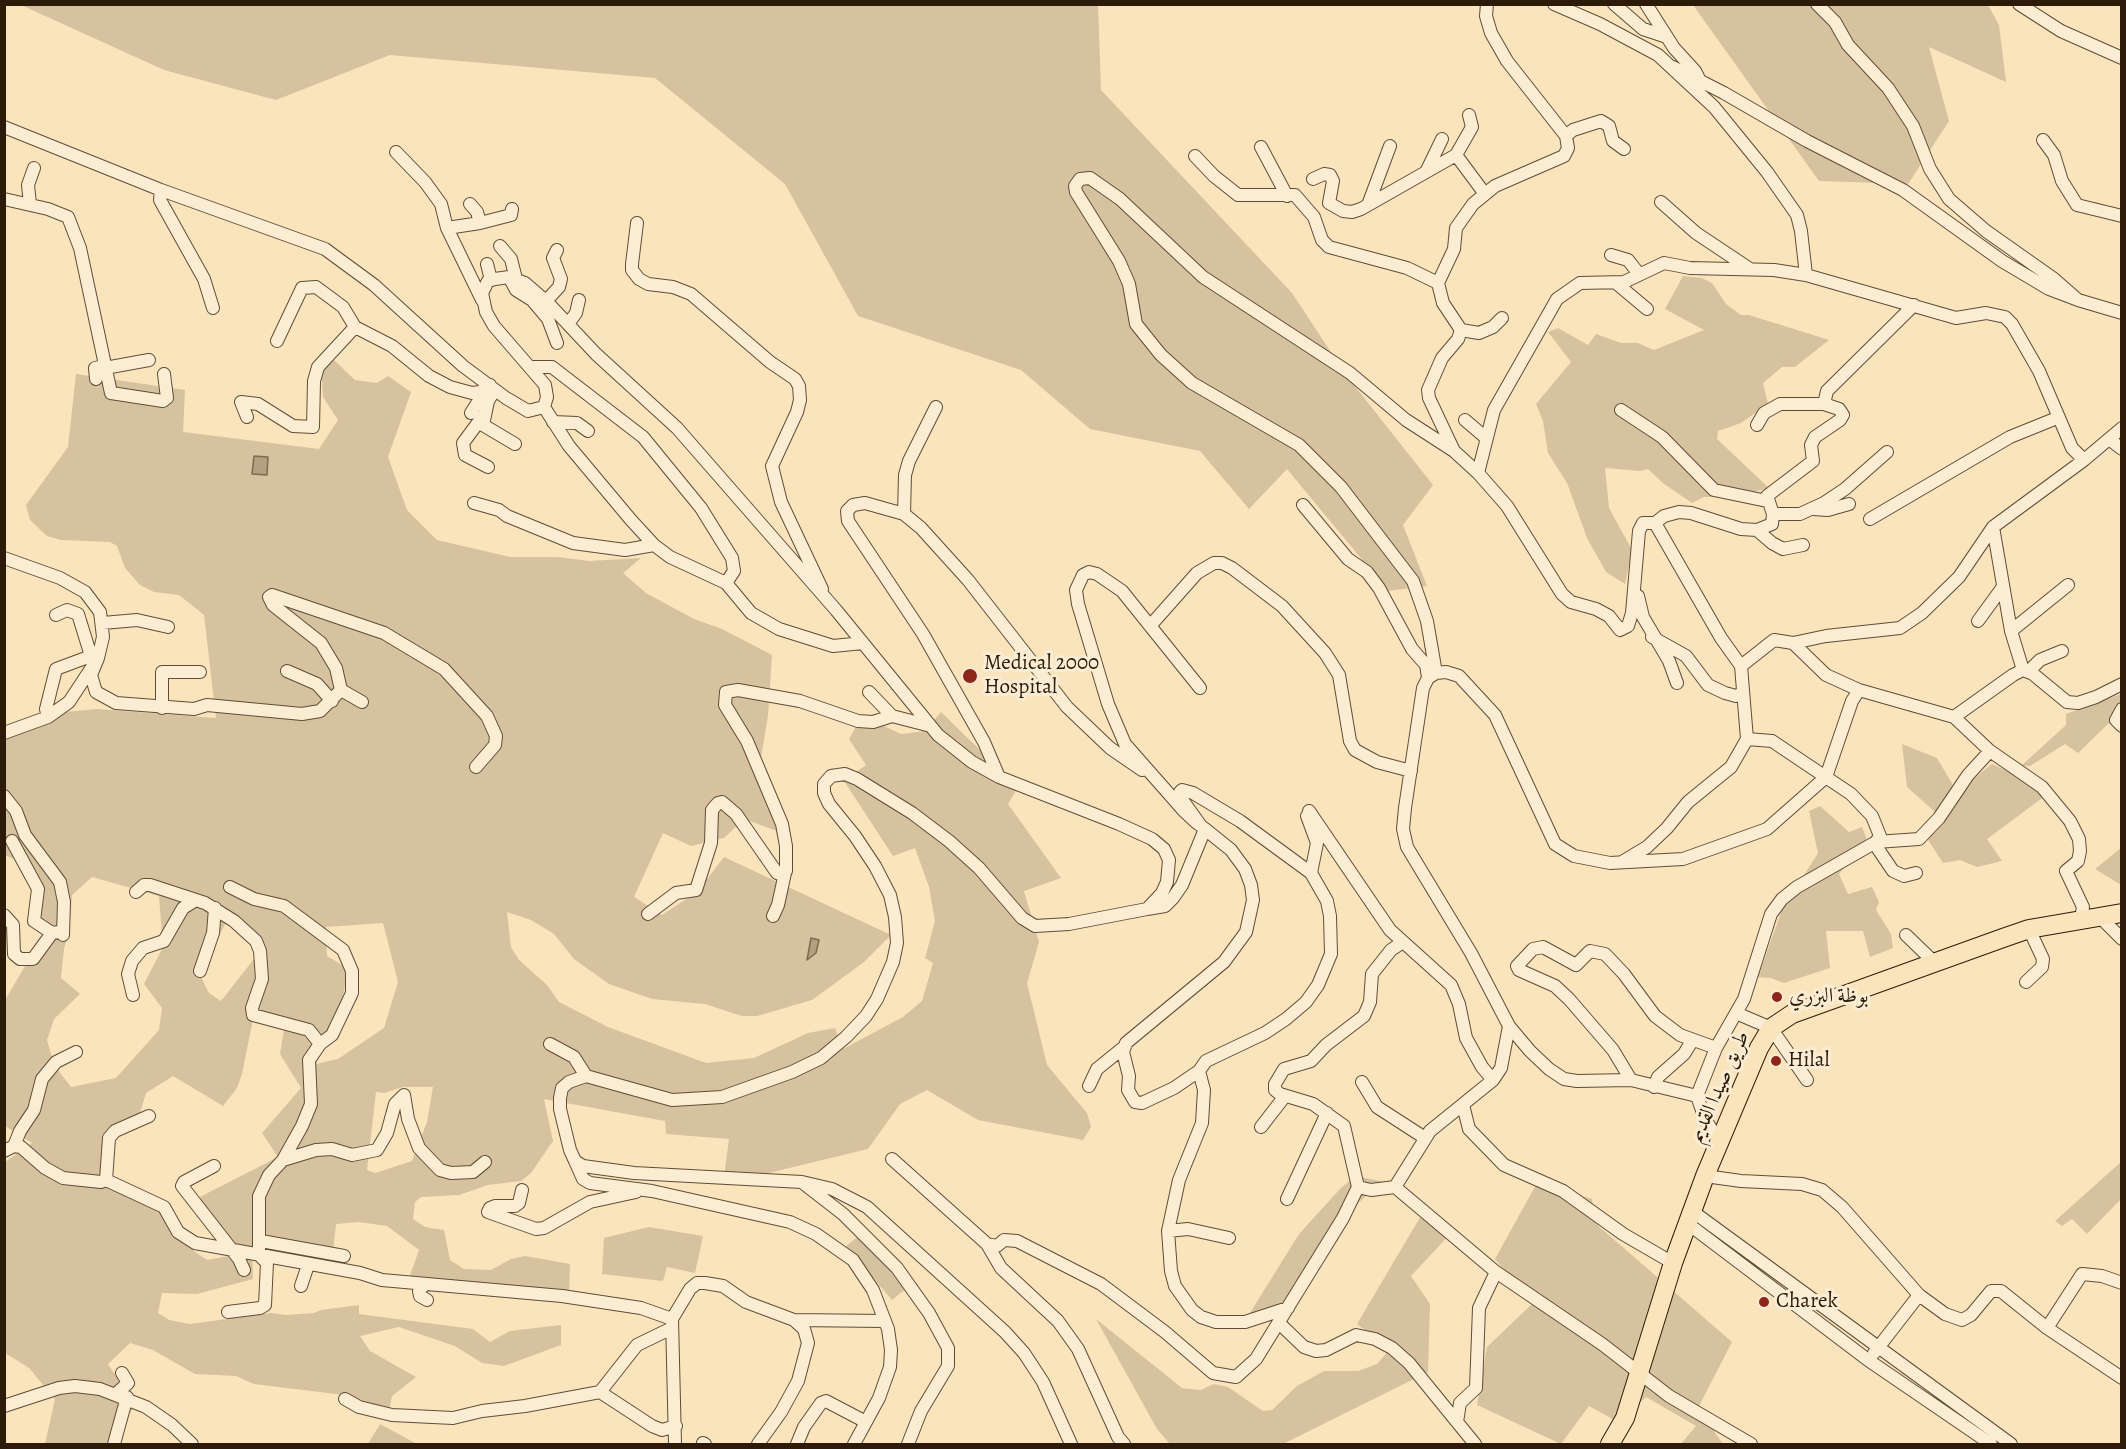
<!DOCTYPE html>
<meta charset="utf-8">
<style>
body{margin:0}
#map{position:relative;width:2126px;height:1449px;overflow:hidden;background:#f9e4bc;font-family:Alegreya,serif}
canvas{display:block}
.frame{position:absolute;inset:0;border:6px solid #2c1b09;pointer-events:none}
</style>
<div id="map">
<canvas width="2126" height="1449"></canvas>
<div class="frame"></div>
</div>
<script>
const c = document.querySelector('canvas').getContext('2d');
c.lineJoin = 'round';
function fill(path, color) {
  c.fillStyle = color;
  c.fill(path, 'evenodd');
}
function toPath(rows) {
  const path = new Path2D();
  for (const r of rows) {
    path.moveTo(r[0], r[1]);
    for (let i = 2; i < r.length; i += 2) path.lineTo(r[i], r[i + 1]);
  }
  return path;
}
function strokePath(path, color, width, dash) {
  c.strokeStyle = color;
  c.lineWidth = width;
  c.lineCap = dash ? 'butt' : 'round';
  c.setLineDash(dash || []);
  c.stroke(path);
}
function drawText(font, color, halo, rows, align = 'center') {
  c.font = font + ' Alegreya,Amiri,serif';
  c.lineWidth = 6;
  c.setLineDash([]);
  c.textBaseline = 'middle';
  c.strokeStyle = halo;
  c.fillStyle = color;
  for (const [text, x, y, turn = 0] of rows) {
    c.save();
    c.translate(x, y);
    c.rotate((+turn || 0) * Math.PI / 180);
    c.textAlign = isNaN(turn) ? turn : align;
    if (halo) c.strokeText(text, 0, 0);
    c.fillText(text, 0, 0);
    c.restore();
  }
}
const green = toPath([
 [21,5,1098,5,1101,90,1292,293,1346,375,1433,485,1403,525,1427,586,1388,591,1287,469,1249,509,1200,451,1090,429,1021,370,858,316,785,184,655,78,390,55,276,100,164,70],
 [1693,5,1988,5,1999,25,2006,82,1929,47,1949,121,1908,184,1819,181],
 [1683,276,1702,278,1712,283,1726,304,1741,315,1749,315,1829,340,1795,367,1782,367,1763,383,1768,404,1741,423,1718,431,1717,439,1769,488,1738,496,1704,497,1692,503,1664,484,1648,469,1640,471,1605,468,1609,508,1632,550,1625,584,1606,572,1587,538,1567,483,1548,453,1543,421,1536,404,1571,362,1548,332,1558,328,1588,345,1596,334,1621,343,1638,343,1654,350,1704,330,1665,309],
 [334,360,355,380,377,383,388,376,411,392,388,457,407,510,437,540,510,557,558,557,589,561,641,558,623,573,646,593,694,619,722,629,772,655,768,716,758,775,777,831,744,819,724,838,691,846,663,833,634,897,662,915,697,892,724,857,891,935,864,962,812,1000,757,1016,742,1016,705,1004,652,999,609,984,574,959,554,934,531,920,507,912,511,947,519,960,547,985,559,1002,608,1027,706,1063,754,1058,808,1033,835,1028,843,1049,903,1017,922,1001,933,963,925,958,935,921,929,887,915,848,893,856,844,781,866,765,849,739,862,716,901,734,925,731,941,712,1018,787,1008,804,1061,878,1024,891,1039,942,1027,983,1047,1065,1087,1113,1091,1127,1083,1140,978,1120,927,1090,900,1104,868,1149,723,1184,729,1139,666,1134,665,1121,544,1099,553,1141,531,1173,521,1181,488,1185,459,1195,421,1197,415,1202,413,1219,425,1227,444,1230,450,1260,464,1269,491,1270,511,1259,525,1256,570,1264,569,1293,408,1281,419,1250,387,1226,359,1222,336,1224,333,1251,303,1262,252,1250,253,1279,197,1294,162,1293,158,1313,169,1320,190,1324,271,1313,286,1315,314,1313,321,1310,359,1305,359,1314,473,1329,490,1342,510,1331,561,1325,561,1345,504,1366,482,1363,455,1346,399,1327,360,1336,370,1351,416,1377,392,1396,389,1410,344,1395,254,1384,236,1376,195,1374,153,1350,130,1343,108,1364,135,1405,110,1444,45,1444,55,1399,29,1368,5,1353,5,1162,32,1143,5,1126,5,1000,44,934,27,922,35,893,18,861,5,855,4,727,12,737,46,725,65,712,97,709,216,718,204,615,179,595,154,592,140,585,125,568,117,546,110,542,61,540,47,536,30,520,26,505,68,447,76,374,185,390,183,432,319,449,338,420,323,397,321,365],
 [92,877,159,896,163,947,144,984,162,1008,159,1030,116,1078,71,1087,54,1065,47,1040,54,1019,80,994,61,978,64,949,69,932,72,895],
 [226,922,261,950,221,1001,209,993,200,975],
 [383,923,398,982,384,1028,338,1059,316,1064,331,1035,342,1003,347,974,342,965,327,956,326,927],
 [253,1019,284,1029,280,1054,301,1088,262,1133,278,1157,200,1197,229,1256,207,1260,182,1243,167,1212,104,1184,107,1133,135,1130,146,1093,173,1076,223,1106,237,1088,242,1074],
 [403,1087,433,1087,427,1122,412,1161,375,1173,367,1170,376,1092,384,1093],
 [2121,694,2121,701,2110,722,2078,753,2065,744,2030,766,2021,766,2066,725,2066,714],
 [1902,744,1937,758,1957,792,1992,764,2025,779,2045,796,1987,839,2002,861,1977,867,1960,860,1943,863,1925,835,1940,823,1935,812,1907,787],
 [1820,806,1849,832,1862,827,1867,840,1839,874,1848,894,1872,887,1879,902,1876,910,1891,934,1893,948,1870,957,1863,931,1826,931,1830,968,1784,983,1771,978,1758,977,1788,893,1804,875,1818,853,1809,811],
 [2121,848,2121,885,2095,869],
 [2121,1162,2121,1199,2087,1234,2072,1219,2062,1226,2055,1221],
 [1355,1176,1390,1183,1454,1230,1411,1276,1430,1304,1428,1372,1283,1444,1170,1444,1157,1429,1096,1319,1182,1388,1201,1390,1214,1384,1228,1387,1263,1411,1272,1410,1297,1386,1324,1371,1358,1371,1377,1364,1390,1349,1357,1324,1422,1214,1383,1182,1358,1203,1280,1309,1250,1313,1299,1234,1340,1189],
 [1537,1183,1592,1199,1596,1224,1732,1342,1698,1408,1723,1444,1681,1444,1696,1426,1646,1397,1618,1422,1589,1406,1561,1444,1477,1405,1487,1347,1533,1303,1495,1259],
 [649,1227,703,1236,695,1273,667,1267,663,1281,602,1274,604,1238],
 [861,1234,907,1288,892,1300,846,1246],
 [380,1424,417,1444,368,1444]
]);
const water = toPath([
 [254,456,268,457,267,475,252,474,254,456],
 [811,938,819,940,816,953,807,960,811,938]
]);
const minor = toPath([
 [1554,4,1600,24,1658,55,1714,107,1767,172,1797,215,1801,231,1806,275],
 [1614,4,1643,29,1667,37],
 [1646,4,1674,48,1695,71,1699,79],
 [1817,4,1835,22,1848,45,1888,88,1913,126,1930,169,1949,199,1986,231,2054,279,2078,300,2122,313],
 [2019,4,2061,31,2122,58],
 [1673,67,1724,93,1807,141,1903,190,2002,261,2049,289,2078,300],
 [4,127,161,190,325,249,374,285,463,366,506,398,528,411,544,407,547,397,545,385,494,326,486,312,482,293,488,281,495,279,509,277,525,283,549,304,596,354,677,428,836,610,938,735,972,762,999,777,1119,824,1152,839,1164,849,1169,860,1167,882,1162,893,1147,909,1069,924,1035,926,1022,918,979,868,949,841,912,813,857,779,845,774,831,776,824,784,824,793,829,804,855,836,875,866,890,895,895,917,897,943,893,962,877,999,866,1016,846,1037,821,1058,792,1072,722,1097,672,1100,586,1076,569,1082,562,1088,560,1098,560,1109,570,1150,575,1161,583,1166,634,1173,802,1182,832,1189,867,1207,1005,1332,1024,1353,1043,1382,1071,1444],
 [1566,136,1573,130,1601,121,1609,126,1613,141,1624,149],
 [2043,140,2054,155,2062,181,2077,205,2122,216],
 [1261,147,1287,196],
 [396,152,425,182,441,204,447,228,482,300],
 [1456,155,1472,127,1469,115],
 [1195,156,1214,176,1238,195,1295,195,1314,217,1322,240,1329,247,1407,268,1438,283],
 [1427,170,1442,139],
 [1313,179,1324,174,1330,175,1333,181,1329,203,1343,211,1352,212,1361,209,1456,155,1485,194],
 [161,190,160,200,204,279,213,308],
 [4,199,48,209,68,217,80,248,111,393,163,401,167,398,164,374],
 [1661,202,1696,233,1750,269],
 [30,204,28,185,34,168],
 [1368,205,1390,146],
 [480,223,511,215,512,209],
 [637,223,632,264,632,270,639,279,648,284,673,287,691,294,770,362,795,379,799,386,800,400,797,412,772,466,781,502,822,589],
 [447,228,480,223,477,212,470,204],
 [500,246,511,259,516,279],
 [1611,255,1628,260,1639,274],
 [487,264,491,280],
 [509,277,516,290,532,300,548,319,557,343],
 [1616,283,1647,309],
 [546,301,559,287,561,279,553,258,557,250],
 [568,324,576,313,579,300],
 [1461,330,1479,333,1493,327,1502,318],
 [277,341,302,288,316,287,343,307,355,327,392,346,429,376,450,387,472,393,480,392,490,385],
 [532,367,552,367,643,437,701,508,732,558,734,571,726,583],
 [105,368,149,360],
 [96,379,95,368,105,366],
 [495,390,488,401,483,425,515,444],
 [544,407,569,446,631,520,654,545,670,557,726,583,751,613,779,629,833,646,863,643],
 [1621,410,1662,437,1714,490,1767,501],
 [471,413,485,391],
 [483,416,463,443,465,455,488,467],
 [247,417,241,402,258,404,293,426,313,427,314,381,318,367,355,327],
 [1465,420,1486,438],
 [553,422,577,423,588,431],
 [1757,425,1764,413,1780,404,1824,404],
 [2109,439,2122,449],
 [1454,451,1429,398,1428,390,1442,358,1458,339,1461,330,1443,303,1438,283,1454,249,1456,228,1473,204,1495,186,1564,156,1568,148,1566,136,1507,61,1491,33,1486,16,1487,4],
 [1478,473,1494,410,1557,299,1580,283,1624,282,1664,263,1690,268,1774,270,1806,275,1956,318,1986,313,2005,317,2012,324,2039,371,2072,448,2084,460],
 [474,503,499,510,507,516,573,543,625,550,654,545],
 [1303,505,1348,559,1367,572,1379,588,1412,649,1426,665,1428,677],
 [1813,509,1828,510,1849,504],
 [904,514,905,475,909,461,936,407],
 [1773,514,1800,514,1824,503,1845,489,1887,452],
 [1870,519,2010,437,2057,418],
 [1655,523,1664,516,1679,512,1691,513,1741,529,1757,530,1772,524,1773,514,1767,496,1813,461,1811,445,1815,437,1840,420,1843,415,1839,409,1824,404,1827,391,1914,305],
 [1757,530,1772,543,1783,549,1803,545],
 [4,558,60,578,85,592,100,612,103,637,98,658,69,702,48,717,4,733],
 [1638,596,1643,617,1669,661,1677,683],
 [56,615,67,610,78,614,91,656],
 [1978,621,2002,588],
 [103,623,137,620,168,627],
 [1150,626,1197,573,1214,563,1222,563,1232,568,1282,606,1325,653,1339,675,1350,741,1355,750,1377,762,1411,771],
 [2011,631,2068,585],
 [1652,637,1686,656,1708,685,1725,693,1736,696,1743,693],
 [1793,643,1826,636,1900,628,1922,613,1959,577,1993,527],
 [1741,666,1774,640,1793,643,1826,675,1859,690],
 [2023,670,2011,631,1993,527,2084,460,2122,428],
 [287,671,317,684,332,701],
 [2028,672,2040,660,2062,651],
 [1436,673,1427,621,1413,581,1341,487,1299,445,1192,383,1161,355,1136,324,1129,284,1119,261,1076,192,1075,186,1080,179,1090,178,1120,199,1203,277,1350,373,1406,420,1454,451,1478,473,1507,506,1562,594,1571,602,1596,609,1609,616,1620,630,1628,626,1632,613,1639,531,1643,523,1655,523,1721,638,1741,666,1747,739,1772,741,1851,794,1872,816,1880,836,1876,842,1797,887,1782,899,1771,914,1744,999,1716,1048,1697,1096],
 [1200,688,1122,591,1097,574,1089,572,1083,575,1076,590,1078,604,1108,704,1125,744,1184,811,1197,823,1205,829,1231,850,1245,869,1251,885,1253,900,1246,932,1224,962,1126,1043,1123,1052,1129,1076,1128,1090,1135,1102,1142,1103,1174,1088,1199,1071,1206,1061,1265,1033,1286,1019,1306,1002,1318,985,1331,954,1330,916,1327,901,1311,873,1240,821,1193,793,1182,790,1180,792,1181,798,1201,826],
 [341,690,362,702],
 [869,692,892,716],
 [162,708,162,672,200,672],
 [2122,709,2116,720,2122,726],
 [48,717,46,709,56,669,91,656,98,658,91,675,96,692,116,703,194,709,207,705,302,714,320,711,341,690,336,668,321,643,273,605,269,597,272,595,384,633,444,669,487,716,496,736,495,745,476,767],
 [1954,717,1990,751,2042,787,2070,821,2079,839,2080,851,2078,861,2066,871,2083,907,2081,919],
 [999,777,984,742,923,634,848,521,847,511,853,505,865,503,904,514,921,528,968,580,1067,707,1110,748,1142,770],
 [4,796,16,811,25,835,60,882,64,902,63,935],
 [1309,811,1390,930,1451,985,1459,1004,1466,1038,1482,1067,1493,1080],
 [1307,816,1317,843,1311,873],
 [12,841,38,889,34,921,52,933],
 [1876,842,1919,839,1939,818,1968,775,1990,751],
 [1874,843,1893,871,1904,876,1916,873],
 [1622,862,1647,847,1667,828,1688,802,1731,767,1747,739],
 [230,887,254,899,284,906,343,950,352,971,352,993,332,1035,320,1044],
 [136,892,144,885,150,885,205,903,234,921,256,941,260,951,262,979,252,1008,253,1015,309,1030,320,1044,309,1060,311,1104,302,1126,283,1160,269,1175,259,1196,259,1255,267,1263,265,1305,260,1308,228,1312],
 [1147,909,1165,906,1173,898,1182,885,1205,829],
 [648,914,676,893,696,890,711,843,712,810,718,803,722,802,736,814,777,873,782,875,786,871,786,846,782,824,747,741,725,705,726,692,738,690,800,701,858,721,873,722,892,716,927,725],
 [4,915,13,925,14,954,20,959,33,959,52,933,59,932],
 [773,916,778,905,785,873],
 [2100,917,2122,939],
 [1906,935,1934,962],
 [200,971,213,933,215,908],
 [2026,982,2042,967,2043,959,2029,929],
 [133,995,128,974,132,961,143,948,164,941,183,908,196,900],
 [1736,1013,1771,1028,1807,1080],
 [1509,1026,1530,1051,1549,1069,1564,1079,1577,1081,1631,1080,1697,1096],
 [550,1044,574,1057,586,1076],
 [1199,1071,1204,1090,1202,1123,1179,1180,1168,1231,1171,1271,1175,1286,1192,1310,1201,1317,1216,1322,1245,1322,1288,1308],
 [1631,1080,1613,1050,1569,999,1555,986,1519,970,1517,966,1533,949,1543,947,1576,965,1590,951,1605,954,1624,974,1655,1016,1680,1035,1716,1048],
 [1362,1082,1377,1107,1425,1138],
 [1089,1086,1097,1069,1123,1048],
 [1654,1087,1658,1077,1684,1054,1692,1041],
 [1697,1096,1705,1119,1720,1143],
 [1463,1105,1469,1129,1504,1165,1563,1191,1623,1234,1673,1263],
 [149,1116,115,1131,109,1138,106,1180,164,1207,178,1232,195,1243,360,1273,382,1280,562,1296,641,1308,672,1319,675,1444],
 [1261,1127,1285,1096],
 [14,1146,20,1131,34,1110,42,1079,56,1062,76,1052],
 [4,1151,14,1146,21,1147,45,1168,63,1178,101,1182,106,1180],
 [892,1159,987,1244,1001,1268,1058,1321,1078,1349,1118,1437,1124,1444],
 [283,1160,316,1150,332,1149,352,1155,377,1150,387,1133,395,1104,404,1095,408,1119,419,1148,440,1170,451,1173,473,1172,485,1162],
 [575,1161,583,1179,590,1183,652,1191,790,1222,816,1234,853,1260,873,1290,888,1329,891,1350,890,1367,879,1398,854,1444],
 [214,1166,184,1182,182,1186,239,1259,244,1270],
 [1705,1176,1741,1181,1802,1184,1822,1190,1842,1207,1919,1295,1945,1314,1962,1320,1971,1315,1991,1291,2001,1291,2047,1328,2122,1378],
 [803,1183,843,1214,897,1268,929,1313,948,1348,948,1366,921,1411,908,1444],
 [1358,1187,1344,1126,1313,1104,1280,1094,1275,1090,1275,1084,1284,1069,1311,1061,1326,1045,1364,1016,1370,1002,1372,974,1391,950,1403,942],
 [1395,1187,1430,1131,1493,1080,1501,1068,1509,1026,1471,953,1407,847,1403,829,1405,808,1423,688,1428,678,1436,673,1446,672,1459,676,1495,715,1555,844,1574,856,1610,863,1683,859,1767,829,1826,777,1852,701,1859,690,1954,717,2013,675,2023,670,2033,674,2067,702,2078,703,2096,697,2122,684],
 [522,1190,519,1203,515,1206,495,1206,490,1208,488,1212,536,1229,544,1228,590,1202,636,1192],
 [1287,1199,1327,1113],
 [1692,1211,2011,1444],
 [1687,1223,1868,1360,1991,1444],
 [1168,1231,1188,1229,1229,1238],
 [261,1241,344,1256],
 [987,1244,997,1246,1004,1240,1017,1241,1101,1284,1165,1332,1213,1373,1236,1377,1256,1359,1343,1218,1358,1187,1371,1190,1395,1187,1496,1272,1602,1344,1669,1396,1751,1444],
 [424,1285,419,1291,420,1296,427,1300],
 [301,1286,308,1265],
 [672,1319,690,1289,697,1283,705,1283,723,1286,746,1302,794,1320,804,1329,808,1343,798,1381,781,1412,758,1444],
 [794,1320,885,1321],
 [1279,1323,1304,1347,1316,1351,1326,1350,1356,1335,1375,1339,1392,1348,1409,1363,1457,1422],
 [2047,1328,2082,1274,2102,1276,2122,1283],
 [1874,1353,1919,1295],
 [600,1392,652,1426,662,1430,676,1426],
 [117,1393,128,1383,122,1373],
 [345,1399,359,1407,392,1415,453,1418,482,1411,525,1406,600,1392,637,1345,672,1328],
 [4,1406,59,1388,75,1386,100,1389,146,1407,172,1425,192,1444],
 [703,1443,705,1444],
 [114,1444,127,1397],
 [797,1444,804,1427,821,1403,826,1401,866,1422],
 [1475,1444,1457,1422,1460,1403,1476,1388,1479,1308,1496,1272]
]);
const highway = toPath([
 [1610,1444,1625,1418,1673,1263,1705,1176,1759,1048,1771,1028,1792,1014,2003,938,2029,929,2122,913]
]);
const markers = [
 [970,676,8,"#8f2418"],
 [1777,997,6,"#8f2418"],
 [1776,1061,6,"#8f2418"],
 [1764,1302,6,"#8f2418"]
];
const poiNames = [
 ["Medical 2000",984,664],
 ["Hospital",984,688],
 ["بوظة البزري",1789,997],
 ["Hilal",1788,1061],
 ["Charek",1776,1302]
];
const streetNames = [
 ["طريق صيدا القديم",1720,1087,-66]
];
fill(green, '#d6c29e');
fill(water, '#b3a07f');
strokePath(water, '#7d6b50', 1.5);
strokePath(minor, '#5f4d36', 14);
strokePath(highway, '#2c1b09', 20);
strokePath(minor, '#fbedd3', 12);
strokePath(highway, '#f9e4bc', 18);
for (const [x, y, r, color] of markers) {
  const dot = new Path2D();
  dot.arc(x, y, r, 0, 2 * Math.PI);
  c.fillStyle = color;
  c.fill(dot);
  strokePath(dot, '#fbedd3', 2);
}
drawText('21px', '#2c1b09', '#fbedd3', poiNames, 'left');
drawText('21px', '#2c1b09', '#fbedd3', streetNames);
</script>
